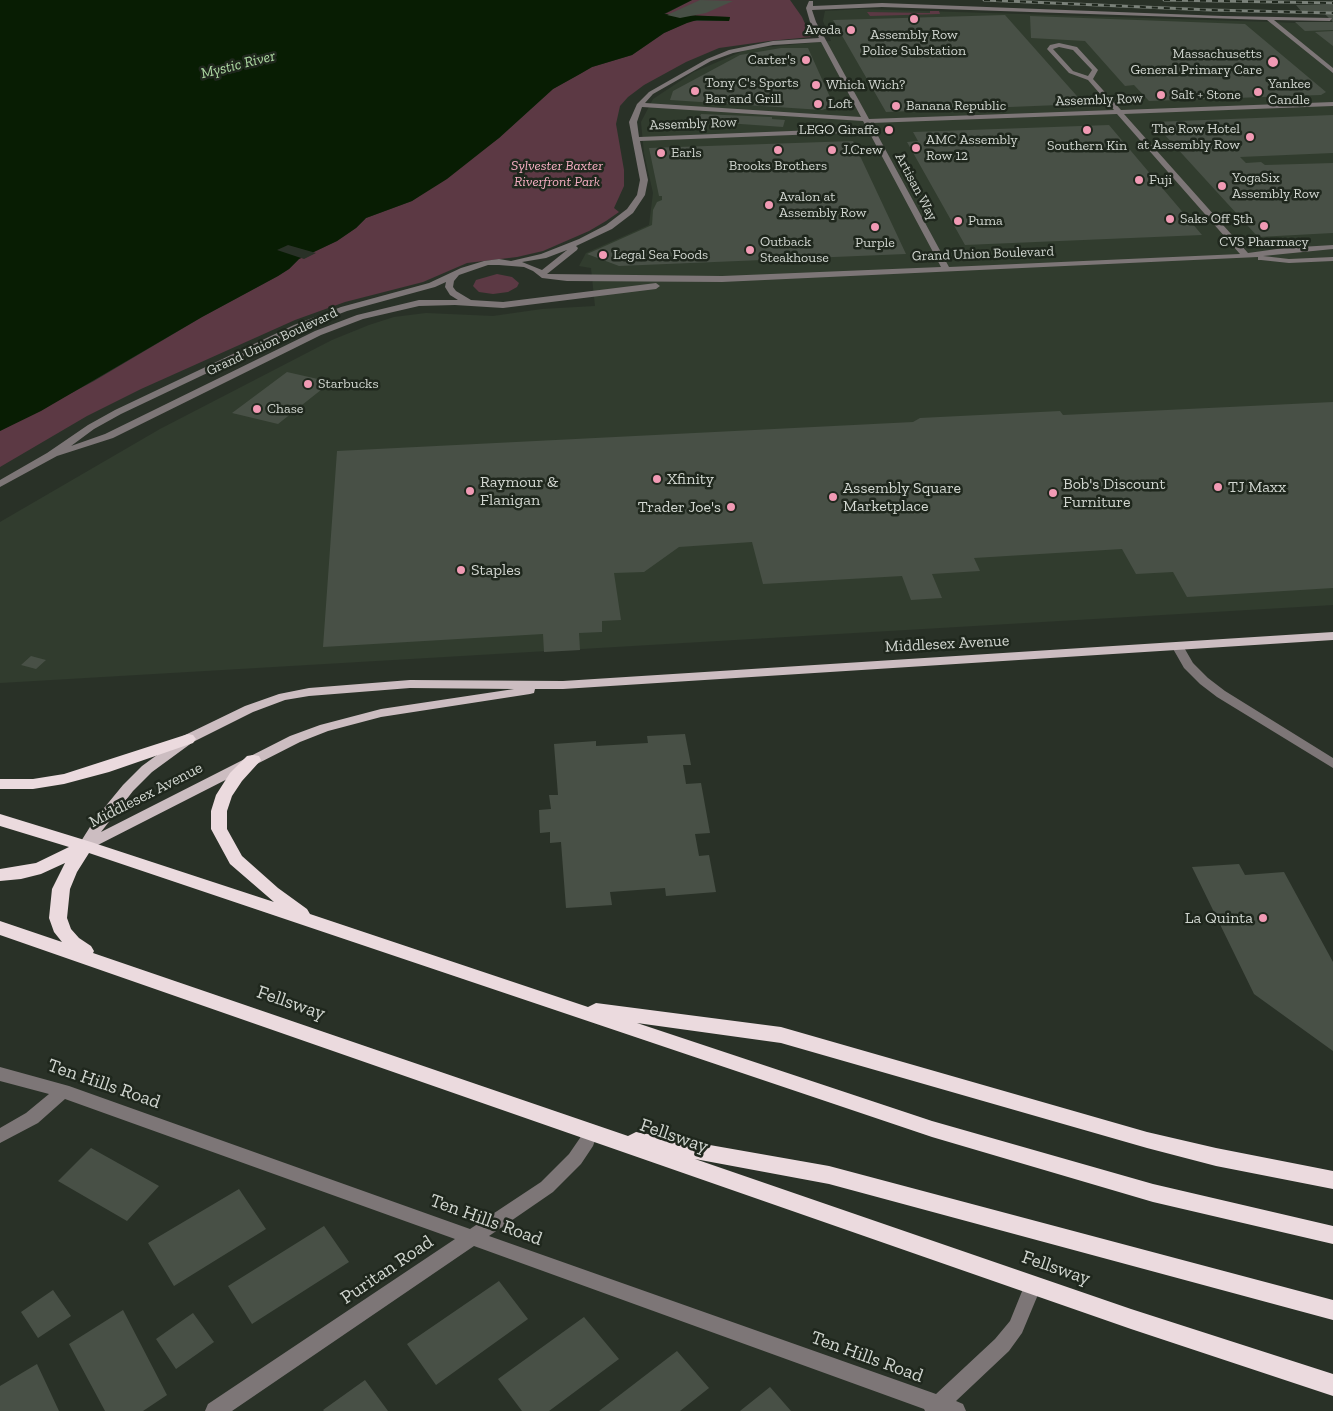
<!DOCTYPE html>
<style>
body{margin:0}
canvas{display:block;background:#293127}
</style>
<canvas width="1333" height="1411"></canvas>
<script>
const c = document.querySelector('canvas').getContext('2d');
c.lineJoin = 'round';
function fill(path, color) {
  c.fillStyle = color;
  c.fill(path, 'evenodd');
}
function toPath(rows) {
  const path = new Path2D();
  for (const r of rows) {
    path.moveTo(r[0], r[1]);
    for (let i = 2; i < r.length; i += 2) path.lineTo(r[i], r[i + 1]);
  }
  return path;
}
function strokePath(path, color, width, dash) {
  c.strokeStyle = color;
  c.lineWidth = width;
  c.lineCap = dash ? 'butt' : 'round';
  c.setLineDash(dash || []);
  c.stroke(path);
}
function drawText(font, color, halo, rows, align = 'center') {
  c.font = font + ' "Zilla Slab",serif';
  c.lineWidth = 5;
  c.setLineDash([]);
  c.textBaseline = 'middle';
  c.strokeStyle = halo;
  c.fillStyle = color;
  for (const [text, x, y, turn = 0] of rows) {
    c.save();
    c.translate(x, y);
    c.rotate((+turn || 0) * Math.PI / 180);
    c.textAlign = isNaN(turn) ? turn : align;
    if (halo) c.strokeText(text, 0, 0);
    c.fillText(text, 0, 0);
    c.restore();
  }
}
const built = toPath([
 [862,9,1333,24,1333,605,0,683,0,522,160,429,332,340,369,325,394,317,426,313,493,316,542,309,595,306,591,268,579,266,586,253,649,225,653,193,644,153,641,122,653,99,694,72,748,49,831,41,823,21,825,11]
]);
const green = toPath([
 [692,0,790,0,802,17,811,37,769,41,719,48,686,62,644,85,628,97,620,106,616,124,624,170,624,186,614,208,619,212,606,221,589,231,543,251,517,257,467,263,423,282,345,302,295,320,141,389,87,416,0,467,0,431,94,381,202,317,278,276,289,269,299,259,337,241,356,228,366,218,412,201,499,138,553,89,592,67,632,55,664,33,690,21,729,21,730,17,663,15],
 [930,11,939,11,940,14,870,16,867,12,930,13],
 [497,274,512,277,519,283,517,287,508,292,493,294,479,292,473,286,476,280]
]);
const water = toPath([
 [0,0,692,0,664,14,730,17,729,21,697,20,687,23,664,33,632,55,592,67,580,74,553,89,499,138,447,179,412,201,366,218,356,228,337,241,299,259,289,269,278,276,202,317,41,411,0,431]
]);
const pier = toPath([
 [288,245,316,253,304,259,277,250]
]);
const building = toPath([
 [700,0,733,1,706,13,680,18,667,15],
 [1296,5,1333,5,1333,22,1324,13,1302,12],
 [1005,15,1084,104,886,112,833,20],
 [1030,16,1245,24,1326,92,1321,95,1149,101,1134,85,1125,86,1085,41,1031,38],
 [1295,22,1333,22,1333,30,1305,31],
 [1333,31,1333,46,1315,32],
 [781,48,808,48,834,106,822,110,670,100,673,91,740,55],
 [701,114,772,117,772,119,785,120,783,127,698,121],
 [1333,115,1333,153,1240,157,1246,163,1261,162,1265,165,1333,163,1333,233,1258,237,1153,122],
 [1109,125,1202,235,965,245,907,142,918,141,913,132],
 [853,141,906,254,619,266,587,254,652,225,653,210,657,202,662,200,662,196,659,196,649,148],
 [287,372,331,382,278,424,232,413],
 [1333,402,1333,588,1187,597,1173,572,1136,574,1122,549,974,558,980,571,932,574,942,598,911,600,902,576,763,584,752,542,679,547,644,572,614,573,621,620,602,621,602,632,579,633,580,650,544,652,543,634,323,647,337,451,913,422,920,418,1060,411,1063,415],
 [31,656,46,660,36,669,21,665],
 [685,734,691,765,683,765,686,784,701,783,710,833,695,834,699,856,709,855,716,892,666,896,665,888,610,892,612,905,566,908,561,842,550,843,550,832,540,833,539,810,551,809,549,795,558,795,554,744,596,741,596,746,648,743,647,736],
 [1239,864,1245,875,1284,872,1333,962,1333,1051,1254,994,1192,867],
 [91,1148,159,1186,127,1221,58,1181],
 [239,1189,266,1229,174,1286,148,1243],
 [324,1226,349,1262,252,1324,228,1286],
 [499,1281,528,1319,436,1385,407,1344],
 [53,1290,71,1316,38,1338,21,1312],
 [123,1310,167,1395,143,1411,105,1411,69,1344],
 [193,1313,214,1342,176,1369,156,1339],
 [584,1317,619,1359,549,1411,522,1411,498,1379],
 [677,1351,709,1388,680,1411,599,1411],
 [37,1364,59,1411,0,1411,0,1386],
 [365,1380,388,1411,324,1411,323,1410],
 [770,1387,791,1411,740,1411]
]);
const minor = toPath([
 [809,1,813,1,813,6,882,3,1223,16,1332,18,1330,21,1274,20,1333,68,1333,73,1267,20,882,7,812,10,816,22,869,119,1114,110,1088,80,1069,73,1047,49,1050,45,1059,43,1077,47,1098,70,1093,79,1121,110,1333,102,1333,106,1124,114,1248,253,1284,248,1333,245,1333,249,1263,256,1289,259,1333,257,1333,261,1289,263,1261,260,1258,260,1258,257,722,282,567,281,542,278,533,271,524,267,499,265,488,265,459,275,454,281,453,287,456,291,471,300,503,302,656,283,660,286,656,289,503,308,455,305,419,306,363,319,321,335,113,438,57,456,0,487,0,480,47,453,88,425,115,410,294,325,341,307,429,283,461,268,484,261,499,259,511,261,541,254,579,239,606,225,627,209,637,195,640,180,629,122,637,104,649,92,707,59,729,50,773,41,819,38,810,22,806,8,809,1],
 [821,42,861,117,645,103,653,94,711,61,733,53,773,45,821,42],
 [1059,47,1073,50,1092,70,1088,76,1073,71,1053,49,1059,47],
 [642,107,863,121,867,128,639,137,637,122,642,107],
 [1117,114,1240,254,949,267,871,123,1117,114],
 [869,132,941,267,722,276,547,274,577,250,578,248,576,246,612,229,633,213,645,195,648,180,640,141,869,132],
 [567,250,542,270,522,262,546,258,567,250],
 [446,282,445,287,450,295,458,300,419,300,357,315,315,331,105,434,71,446,94,429,121,414,300,329,347,311,435,287,446,282],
 [1178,643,1182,644,1193,663,1208,678,1225,691,1333,758,1333,768,1217,697,1200,684,1184,668,1172,647,1178,643],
 [0,1067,69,1086,470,1229,541,1182,569,1154,580,1138,584,1127,590,1125,596,1127,598,1132,593,1146,581,1164,553,1192,489,1236,936,1394,995,1339,1010,1321,1027,1279,1033,1277,1039,1279,1042,1285,1022,1333,1009,1351,956,1401,963,1404,966,1411,925,1411,924,1409,474,1246,232,1411,205,1411,208,1404,455,1239,65,1099,38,1123,0,1143,0,1128,26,1113,49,1094,0,1081,0,1067]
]);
const major = toPath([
 [1333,632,1333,640,563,689,535,689,534,693,530,694,381,717,328,731,300,742,90,849,85,851,80,849,78,846,95,819,123,785,142,766,183,736,245,706,279,694,309,688,410,680,563,681,1333,632],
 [410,688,514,689,381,709,320,725,290,736,101,832,133,791,152,772,193,742,253,712,285,700,309,696,410,688]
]);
const highway = toPath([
 [188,734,193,735,196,739,193,743,109,772,64,784,33,789,0,789,0,779,33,779,64,774,188,734],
 [253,755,259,756,261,760,242,781,232,796,227,811,227,829,242,856,278,888,307,909,310,914,588,1007,596,1003,781,1027,1147,1132,1216,1148,1333,1171,1333,1189,1216,1166,1147,1148,781,1043,637,1023,932,1121,1153,1184,1333,1226,1333,1244,1153,1202,932,1137,89,853,77,872,70,889,67,918,71,929,79,938,91,946,94,951,93,953,628,1136,636,1132,829,1166,1333,1300,1333,1320,829,1184,695,1159,1131,1309,1333,1374,1333,1396,1131,1329,0,935,0,921,62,942,54,932,49,918,52,889,65,863,41,874,21,879,0,881,0,869,36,863,69,847,0,826,0,814,91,842,274,902,230,864,211,829,211,811,216,795,230,773,247,756,253,755]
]);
const rail = toPath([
 [984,0,1211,10,1333,13],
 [1164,0,1333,3]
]);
const markers = [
 [914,19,5,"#f19ab4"],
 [851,30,5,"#f19ab4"],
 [806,60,5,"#f19ab4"],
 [1273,62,6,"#f19ab4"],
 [816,85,5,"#f19ab4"],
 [695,91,5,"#f19ab4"],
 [1258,92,5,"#f19ab4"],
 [1161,95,5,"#f19ab4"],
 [818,104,5,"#f19ab4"],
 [896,106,5,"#f19ab4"],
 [889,130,5,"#f19ab4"],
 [1087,130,5,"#f19ab4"],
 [1250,137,5,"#f19ab4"],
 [916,148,5,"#f19ab4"],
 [778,150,5,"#f19ab4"],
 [832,150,5,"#f19ab4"],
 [661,153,5,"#f19ab4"],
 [1139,180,5,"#f19ab4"],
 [1222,186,5,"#f19ab4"],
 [769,205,5,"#f19ab4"],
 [1170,219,5,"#f19ab4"],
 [958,221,5,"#f19ab4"],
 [1264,226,5,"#f19ab4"],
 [875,227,5,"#f19ab4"],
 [750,250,5,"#f19ab4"],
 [603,255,5,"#f19ab4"],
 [308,384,5,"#f19ab4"],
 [257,409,5,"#f19ab4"],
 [657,479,5,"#f19ab4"],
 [1218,487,5,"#f19ab4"],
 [470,491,5,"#f19ab4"],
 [1053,493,5,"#f19ab4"],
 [833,497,5,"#f19ab4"],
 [731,507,5,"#f19ab4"],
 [461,570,5,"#f19ab4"],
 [1263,918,5,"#f19ab4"]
];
const farPoinames = [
 ["Aveda",841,30,"right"],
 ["Assembly Row",914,35,"center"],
 ["Police Substation",914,51,"center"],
 ["Massachusetts",1262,54,"right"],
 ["General Primary Care",1262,70,"right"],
 ["Carter's",796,60,"right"],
 ["Tony C's Sports",705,83],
 ["Bar and Grill",705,99],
 ["Yankee",1268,84],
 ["Candle",1268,100],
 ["Which Wich?",826,85],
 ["Salt + Stone",1171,95],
 ["Loft",828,104],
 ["Banana Republic",906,106],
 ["The Row Hotel",1240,129,"right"],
 ["at Assembly Row",1240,145,"right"],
 ["LEGO Giraffe",879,130,"right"],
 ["AMC Assembly",926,140],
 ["Row 12",926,156],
 ["Southern Kin",1087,146,"center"],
 ["J.Crew",842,150],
 ["Earls",671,153],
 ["Brooks Brothers",778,166,"center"],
 ["YogaSix",1232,178],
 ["Assembly Row",1232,194],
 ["Fuji",1149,180],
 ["Avalon at",779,197],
 ["Assembly Row",779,213],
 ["Saks Off 5th",1180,219],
 ["Puma",968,221],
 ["Outback",760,242],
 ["Steakhouse",760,258],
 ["CVS Pharmacy",1264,242,"center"],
 ["Purple",875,243,"center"],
 ["Legal Sea Foods",613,255],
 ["Starbucks",318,384],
 ["Chase",267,409]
];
const farStreetnames = [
 ["Assembly Row",1099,100,-2],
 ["Assembly Row",693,124,-2],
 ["Artisan Way",916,187,62],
 ["Grand Union Boulevard",983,254,-2],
 ["Grand Union Boulevard",272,342,-25]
];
const farParknames = [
 ["Sylvester Baxter",557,166],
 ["Riverfront Park",557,182]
];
const farWaternames = [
 ["Mystic River",238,65,-14]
];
const poiNames = [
 ["Xfinity",667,479],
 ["Raymour &",480,482],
 ["Flanigan",480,500],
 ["Bob's Discount",1063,484],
 ["Furniture",1063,502],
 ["TJ Maxx",1228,487],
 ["Assembly Square",843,488],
 ["Marketplace",843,506],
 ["Trader Joe's",721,507,"right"],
 ["Staples",471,570],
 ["La Quinta",1253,918,"right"]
];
const streetNames = [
 ["Middlesex Avenue",947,644,-3],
 ["Middlesex Avenue",146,795,-27]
];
const nearStreetnames = [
 ["Fellsway",291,1003,19],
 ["Ten Hills Road",104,1084,19],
 ["Fellsway",674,1136,19],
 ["Ten Hills Road",486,1220,20],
 ["Fellsway",1056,1268,19],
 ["Puritan Road",387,1270,-34],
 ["Ten Hills Road",867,1357,20]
];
fill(built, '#313c2e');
fill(green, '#5c3944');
fill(water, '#081d03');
fill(pier, '#293127');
fill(building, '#485046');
fill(minor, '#7d7677');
fill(major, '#ccbdc1');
fill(highway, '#ebdade');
strokePath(rail, '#7a8179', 3);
strokePath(rail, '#1f271d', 2, [6]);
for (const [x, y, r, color] of markers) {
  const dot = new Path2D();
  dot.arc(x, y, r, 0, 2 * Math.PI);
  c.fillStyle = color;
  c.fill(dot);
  strokePath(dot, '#1f271d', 2);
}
drawText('14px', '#d1d6d0', '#1f271d', farPoinames, 'left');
drawText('14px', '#d1d6d0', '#1f271d', farStreetnames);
drawText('italic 14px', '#f6afc3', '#1f271d', farParknames);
drawText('italic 15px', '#afdba4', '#1f271d', farWaternames);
drawText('16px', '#d1d6d0', '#1f271d', poiNames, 'left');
drawText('16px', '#d1d6d0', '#1f271d', streetNames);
drawText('19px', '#d1d6d0', '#1f271d', nearStreetnames);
</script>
